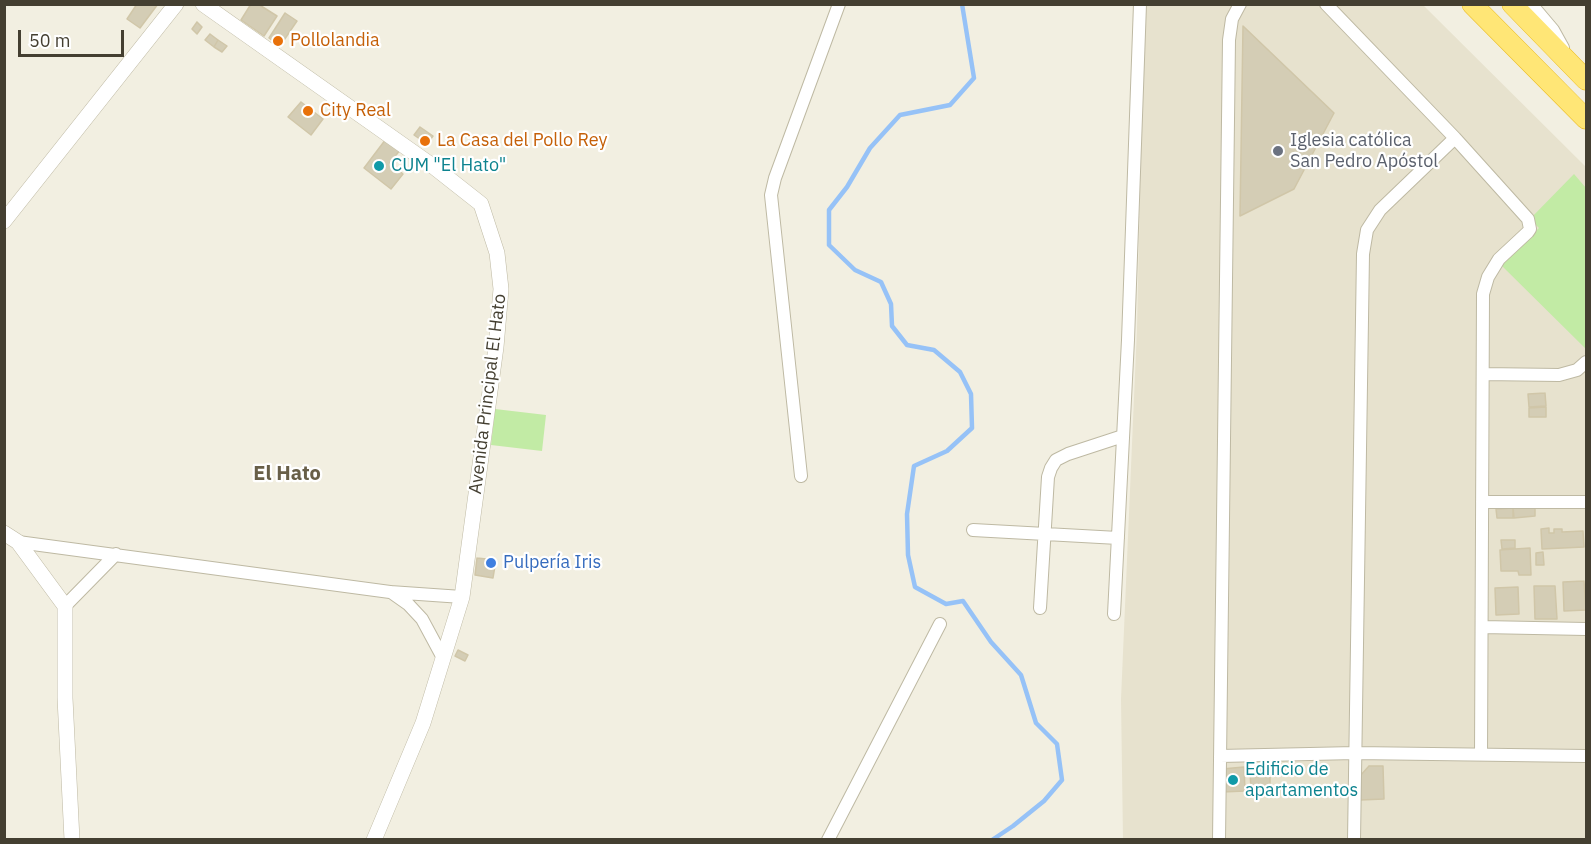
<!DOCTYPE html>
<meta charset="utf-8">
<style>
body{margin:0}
#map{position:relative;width:1591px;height:844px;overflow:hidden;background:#f2efe1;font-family:"IBM Plex Sans",sans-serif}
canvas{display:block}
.frame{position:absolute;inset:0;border:6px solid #443f31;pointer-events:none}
.scale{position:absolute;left:18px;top:30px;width:106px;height:27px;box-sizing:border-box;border:3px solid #443f31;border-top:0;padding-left:8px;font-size:18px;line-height:21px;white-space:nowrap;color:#443f31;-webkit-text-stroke:4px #fff;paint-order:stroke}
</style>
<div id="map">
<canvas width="1591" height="844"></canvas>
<div class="frame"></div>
<div class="scale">50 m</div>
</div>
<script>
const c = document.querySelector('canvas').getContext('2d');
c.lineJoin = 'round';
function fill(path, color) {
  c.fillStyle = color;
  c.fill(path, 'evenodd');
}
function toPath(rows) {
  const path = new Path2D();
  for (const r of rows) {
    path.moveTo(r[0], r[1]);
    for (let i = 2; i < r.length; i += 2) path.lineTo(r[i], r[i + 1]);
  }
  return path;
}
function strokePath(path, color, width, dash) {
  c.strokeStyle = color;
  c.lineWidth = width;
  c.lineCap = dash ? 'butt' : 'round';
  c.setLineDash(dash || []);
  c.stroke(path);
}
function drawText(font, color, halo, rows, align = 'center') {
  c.font = font + ' "IBM Plex Sans",sans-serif';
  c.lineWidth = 4.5;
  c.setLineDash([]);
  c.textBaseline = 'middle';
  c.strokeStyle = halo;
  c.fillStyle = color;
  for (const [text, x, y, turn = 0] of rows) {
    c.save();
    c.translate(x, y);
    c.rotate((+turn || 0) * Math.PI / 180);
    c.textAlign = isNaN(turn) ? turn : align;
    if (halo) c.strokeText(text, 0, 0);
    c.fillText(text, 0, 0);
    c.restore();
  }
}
const residential = toPath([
 [1144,5,1423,5,1586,167,1586,839,1123,840,1121,699,1137,328]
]);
const green = toPath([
 [1574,174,1586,188,1586,349,1501,265,1539,228,1530,219],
 [495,409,546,415,542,451,491,445]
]);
const stream = toPath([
 [962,4,974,78,950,105,900,115,870,148,847,187,829,210,829,245,855,270,881,282,891,304,892,326,907,345,934,350,960,372,971,394,972,428,947,451,914,466,907,514,908,555,915,587,946,604,963,601,991,642,1021,675,1036,723,1057,744,1062,780,1044,801,1013,826,992,840]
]);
const building = toPath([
 [137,4,158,4,140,28,127,19,137,4],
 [251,4,258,4,277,16,264,36,241,20,251,4],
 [285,13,297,21,280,46,269,38,285,13],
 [197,22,202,27,197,34,192,29,197,22],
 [1243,26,1334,113,1294,189,1240,216,1243,26],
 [210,34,218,40,214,47,205,40,210,34],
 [218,40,227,46,222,52,214,47,218,40],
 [301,102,323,119,311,135,288,117,301,102],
 [420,127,433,136,427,144,414,135,420,127],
 [386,139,400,150,390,163,403,174,391,189,364,168,386,139],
 [1545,393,1546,406,1529,407,1528,394,1545,393],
 [1546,407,1546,417,1529,417,1529,408,1546,407],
 [1535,507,1535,516,1514,518,1513,508,1535,507],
 [1513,508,1513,518,1497,518,1496,509,1513,508],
 [1549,528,1549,533,1554,533,1554,529,1562,529,1562,532,1583,531,1584,547,1542,549,1541,529,1549,528],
 [1501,540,1515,540,1515,548,1502,549,1501,540],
 [1530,548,1531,575,1519,575,1518,571,1501,571,1500,550,1530,548],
 [1543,552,1544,565,1536,565,1536,553,1543,552],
 [477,558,496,560,493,578,475,575,477,558],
 [1584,581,1586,610,1564,611,1563,582,1584,581],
 [1534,586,1555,586,1557,619,1535,619,1534,586],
 [1518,587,1519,614,1496,615,1495,588,1518,587],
 [458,650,468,655,465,661,455,656,458,650],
 [1369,766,1383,766,1384,799,1360,800,1360,776,1369,766],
 [1244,767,1245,791,1222,792,1222,769,1244,767],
 [1270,768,1270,790,1251,791,1250,769,1270,768]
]);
const minor = toPath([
 [1326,4,1455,138,1528,219,1530,229,1528,232,1499,259,1488,277,1483,294,1481,754],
 [1531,4,1553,30,1563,48],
 [1483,374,1559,375,1577,370,1586,362],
 [801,476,771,195,775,178,839,4],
 [1482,502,1586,502],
 [973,530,1118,538],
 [18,542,390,592,462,597],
 [391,592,408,604,422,619,443,658],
 [65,606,116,554],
 [1040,608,1048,477,1051,468,1056,460,1068,454,1123,436],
 [1114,614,1128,340,1140,4],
 [1482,627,1586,629],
 [1220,756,1355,753,1586,756],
 [828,840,940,624],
 [1219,840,1229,40,1232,19,1240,4],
 [1354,840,1363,254,1367,230,1380,210,1455,138]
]);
const tertiary = toPath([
 [203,4,434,167,481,204,497,253,501,289,496,347,462,597,423,723,374,840],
 [4,221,176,4],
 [4,533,18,542,65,606,65,698,72,840]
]);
const trunk = toPath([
 [1472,4,1586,119],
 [1512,4,1586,80]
]);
const markers = [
 [278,41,6,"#e8710a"],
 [308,111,6,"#e8710a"],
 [425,141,6,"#e8710a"],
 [1278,151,6,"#6b7280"],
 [379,166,6,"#0f9aa8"],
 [491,563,6,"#3f7fe0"],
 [1233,780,6,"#0f9aa8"]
];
const foodNames = [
 ["Pollolandia",290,41],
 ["City Real",320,111],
 ["La Casa del Pollo Rey",437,141]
];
const worshipNames = [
 ["Iglesia católica",1290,141],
 ["San Pedro Apóstol",1290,162]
];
const cultureNames = [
 ["CUM \"El Hato\"",391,166],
 ["Edificio de",1245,770],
 ["apartamentos",1245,791]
];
const streetNames = [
 ["Avenida Principal El Hato",488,394,-83]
];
const shopNames = [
 ["Pulpería Iris",503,563]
];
const neighbourhoodNames = [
 ["El Hato",287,474]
];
fill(residential, '#e7e2ce');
fill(green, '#c2eba5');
strokePath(stream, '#96c2f7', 4.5);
fill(building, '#d4cdb5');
strokePath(building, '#d0c6a8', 1.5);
strokePath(minor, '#beb9a3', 14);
strokePath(tertiary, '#beb9a3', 16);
strokePath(trunk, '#ebbc22', 21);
strokePath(minor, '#fff', 12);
strokePath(tertiary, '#fff', 15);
strokePath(trunk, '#ffe676', 20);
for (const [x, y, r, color] of markers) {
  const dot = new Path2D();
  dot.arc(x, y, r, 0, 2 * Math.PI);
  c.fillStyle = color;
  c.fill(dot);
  strokePath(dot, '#fff', 2);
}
drawText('18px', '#c56008', '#fff', foodNames, 'left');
drawText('18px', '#5b616d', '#fff', worshipNames, 'left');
drawText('18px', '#0d838f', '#fff', cultureNames, 'left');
drawText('18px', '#443f31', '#fff', streetNames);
drawText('18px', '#366cbe', '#fff', shopNames, 'left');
drawText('bold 20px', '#685f48', '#fff', neighbourhoodNames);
</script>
